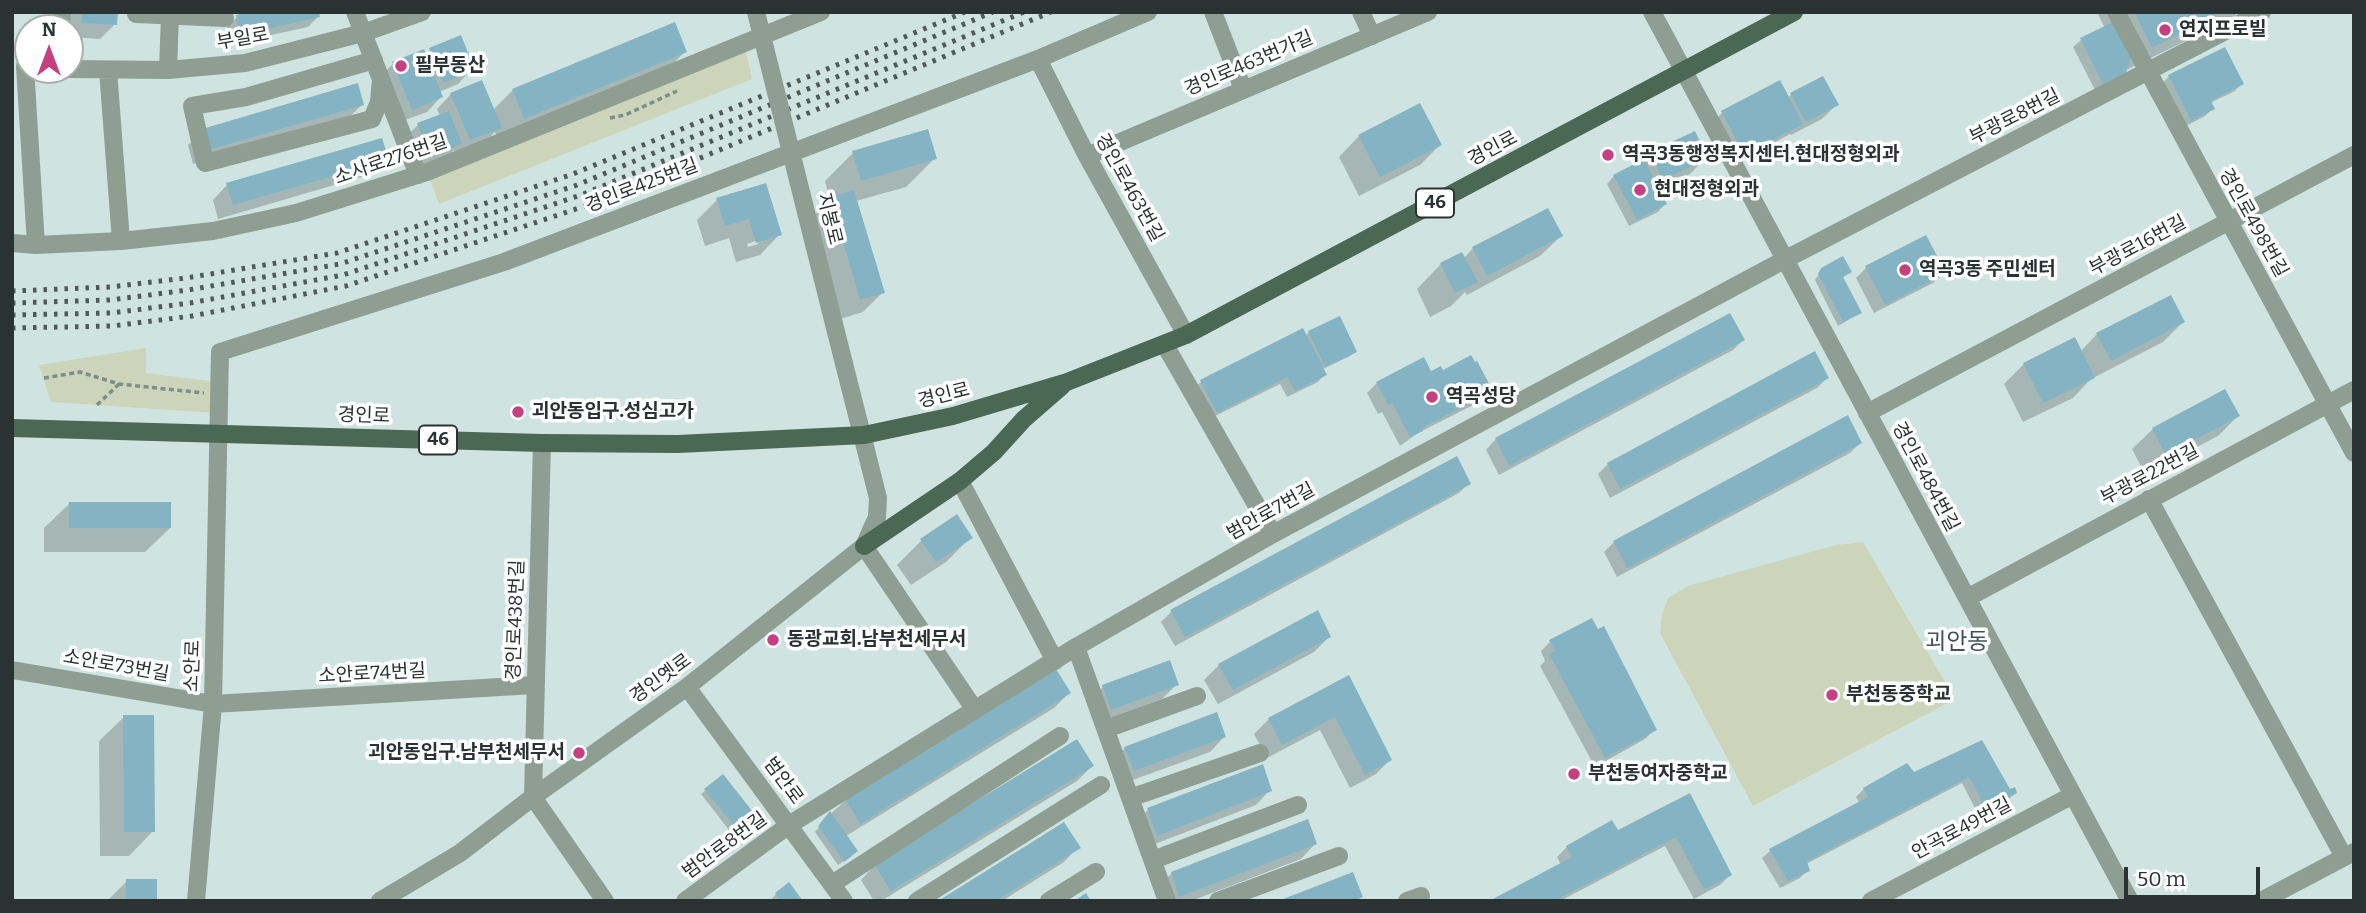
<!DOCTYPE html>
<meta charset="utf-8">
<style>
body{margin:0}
#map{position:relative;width:2366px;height:913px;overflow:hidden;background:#cfe4e1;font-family:Bitter,serif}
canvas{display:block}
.frame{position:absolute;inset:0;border:14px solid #2b3332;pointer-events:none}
.north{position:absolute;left:14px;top:14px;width:70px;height:70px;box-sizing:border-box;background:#fff;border:2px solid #aaadad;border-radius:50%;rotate:0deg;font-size:19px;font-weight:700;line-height:28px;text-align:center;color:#2b3332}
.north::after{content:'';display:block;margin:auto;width:24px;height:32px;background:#c64081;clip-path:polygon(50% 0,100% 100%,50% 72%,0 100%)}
.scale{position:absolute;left:2124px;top:867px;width:136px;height:32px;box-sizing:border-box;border:4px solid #2b3332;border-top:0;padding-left:9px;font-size:21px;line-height:24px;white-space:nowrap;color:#2b3332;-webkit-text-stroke:5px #fff;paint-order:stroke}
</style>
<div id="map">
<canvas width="2366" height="913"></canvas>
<div class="frame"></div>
<div class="north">N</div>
<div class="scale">50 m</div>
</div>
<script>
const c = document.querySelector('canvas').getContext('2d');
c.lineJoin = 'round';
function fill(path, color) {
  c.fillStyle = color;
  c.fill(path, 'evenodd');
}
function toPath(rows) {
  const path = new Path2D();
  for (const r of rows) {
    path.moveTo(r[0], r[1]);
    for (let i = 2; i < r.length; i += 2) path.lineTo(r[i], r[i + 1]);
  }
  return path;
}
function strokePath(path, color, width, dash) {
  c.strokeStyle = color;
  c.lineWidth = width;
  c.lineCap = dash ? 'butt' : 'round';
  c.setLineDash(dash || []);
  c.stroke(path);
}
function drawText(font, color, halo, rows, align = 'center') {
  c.font = font + ' Bitter,"Noto Sans KR",serif';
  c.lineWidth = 7;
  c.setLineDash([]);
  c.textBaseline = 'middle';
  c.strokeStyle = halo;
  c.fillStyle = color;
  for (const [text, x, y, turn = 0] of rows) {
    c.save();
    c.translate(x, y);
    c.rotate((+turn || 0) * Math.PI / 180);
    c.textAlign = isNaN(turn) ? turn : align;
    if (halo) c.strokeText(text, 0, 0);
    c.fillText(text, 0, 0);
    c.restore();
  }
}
const green = toPath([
 [744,43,752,79,439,204,427,172],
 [146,348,146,373,218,382,216,413,51,402,39,365],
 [1863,542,1955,699,1753,806,1660,633,1662,614,1668,598,1688,586,1836,545]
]);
const shadow = toPath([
 [70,12,116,12,115,24,100,39,70,37],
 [244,12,318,12,318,17,308,27,230,44,227,27,237,17,245,15],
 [2097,12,2238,12,2233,18,2126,70,2117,80,2095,90,2073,47,2081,40,2105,28],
 [430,50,472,69,458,84,439,92,441,97,427,112,397,123,378,78,393,64,424,56],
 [685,52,660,76,499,142,495,132,485,142,455,154,454,150,446,159,422,168,403,139,418,125,440,116,437,109,451,94,493,110,513,90],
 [2169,76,2242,83,2235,91,2210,103,2213,108,2205,116,2184,127,2162,84],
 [1792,94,1836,105,1822,119,1791,135,1790,134,1729,168,1708,127,1722,113,1787,98],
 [362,105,347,119,193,164,188,145,203,130],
 [1359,136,1440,145,1420,165,1359,196,1339,157],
 [853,153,935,158,906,187,856,201,883,292,863,312,840,319,810,219,830,199,825,181],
 [1651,154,1706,158,1681,183,1659,193,1665,204,1658,212,1629,226,1607,184,1614,176,1643,162],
 [387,160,372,174,218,219,213,200,227,185],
 [717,200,780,234,760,255,736,262,729,238,705,246,697,220],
 [758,240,758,244,748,247,747,244],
 [1561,236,1540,256,1467,295,1465,292,1451,306,1430,317,1417,289,1441,264,1464,258,1473,248],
 [1925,237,1943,273,1933,283,1874,313,1856,278,1866,268],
 [1822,270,1849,272,1842,278,1860,313,1838,326,1815,280],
 [2183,322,2163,342,2091,379,2073,398,2023,422,2004,384,2024,364,2080,352,2097,334],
 [1302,330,1305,336,1309,332,1355,352,1350,356,1323,369,1325,374,1318,382,1287,397,1280,384,1209,419,1193,389,1201,382],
 [1743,340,1733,350,1499,475,1486,450,1496,439],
 [1442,372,1491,391,1481,401,1418,433,1400,446,1382,412,1378,414,1367,393,1377,383],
 [1827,378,1817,388,1610,498,1598,474,1608,464],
 [2238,416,2218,436,2145,474,2132,449,2153,429],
 [1860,443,1850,453,1617,577,1604,552,1614,542],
 [1469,483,1459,493,1175,646,1161,622,1171,612],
 [69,504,170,528,145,552,44,552,44,528],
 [971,537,946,562,911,585,897,565,922,540],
 [1597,631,1655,729,1645,739,1595,767,1540,666,1545,661,1541,651,1551,641],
 [1329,637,1314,652,1218,704,1204,680,1219,665],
 [1169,662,1177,684,1162,699,1096,724,1088,701,1103,687],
 [1348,677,1390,760,1376,774,1350,788,1320,730,1267,758,1254,734,1269,719],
 [1069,693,1054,708,846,836,852,856,838,865,815,832,826,818,846,800],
 [124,717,153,831,129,856,100,856,99,741],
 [1224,737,1210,752,1119,785,1111,763,1125,748],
 [1981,742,2009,792,2015,793,2008,800,1979,816,1962,783,1806,864,1808,870,1800,878,1780,888,1762,858,1770,851,1860,803,1856,797,1864,789,1913,774],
 [1092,766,1077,781,881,901,874,901,861,880,875,865],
 [706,790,753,825,736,839,701,794],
 [1270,790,1256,805,1142,849,1133,824,1148,810],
 [1689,796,1730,875,1720,885,1694,899,1665,846,1560,901,1493,901,1561,865,1557,857,1567,847,1617,833],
 [1315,844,1301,859,1191,901,1161,901,1157,888,1172,873],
 [1078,847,1064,862,1002,901,941,901],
 [127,881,155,901,107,901],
 [776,894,801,901,770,901]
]);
const building = toPath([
 [82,12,118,12,117,25,82,23],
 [248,12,319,12,320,17,240,35,236,15],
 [2134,12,2222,12,2152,48],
 [675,22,687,52,524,119,512,89],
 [2113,22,2131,57,2126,73,2103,84,2080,38],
 [461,35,475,70,443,83,429,48],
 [2225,47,2244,84,2211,101,2215,109,2191,121,2168,75],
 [424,49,443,97,412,110,392,62],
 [1823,76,1839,105,1806,122,1790,93],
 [482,80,502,128,470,140,450,93],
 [1780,80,1803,124,1744,155,1721,111],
 [358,83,364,105,208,150,202,129],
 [1420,103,1442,145,1380,177,1358,135],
 [449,111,462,144,438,154,428,151,417,123],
 [928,129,937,159,861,181,852,151],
 [1695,131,1708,158,1663,180,1650,152],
 [382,138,389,160,233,205,226,183],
 [1644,159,1667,204,1637,220,1613,175],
 [766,183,782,235,756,243,749,219,725,226,716,198],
 [854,190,885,293,860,300,830,197],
 [1548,208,1563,236,1487,276,1472,247],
 [1926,235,1946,273,1885,305,1865,266],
 [1462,252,1478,282,1455,293,1440,263],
 [1843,256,1852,272,1843,277,1862,313,1843,322,1818,274,1821,268],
 [2171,295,2185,322,2111,361,2096,333],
 [1730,313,1745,340,1509,466,1495,438],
 [1340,316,1357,352,1325,367,1308,331],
 [1303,328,1327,375,1295,391,1287,377,1217,413,1200,380],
 [2075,337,2095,378,2043,403,2023,363],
 [1815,351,1829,378,1620,489,1607,463],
 [1471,355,1475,362,1477,361,1493,391,1422,428,1423,431,1410,437,1392,403,1388,405,1376,382,1424,357,1431,371,1441,366,1443,370],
 [2225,389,2240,416,2166,455,2152,428],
 [1848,415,1862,443,1627,568,1613,541],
 [1457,456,1471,484,1185,637,1170,610],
 [69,502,171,502,171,528,69,528],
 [957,514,973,538,936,562,920,539],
 [1318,610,1331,637,1233,690,1218,664],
 [1592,618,1598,629,1604,626,1657,730,1605,758,1549,654,1555,651,1549,640],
 [1170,660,1179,685,1111,710,1102,685],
 [1056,669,1071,693,860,824,845,799],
 [1349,675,1392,760,1365,775,1335,717,1282,745,1268,718],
 [1217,712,1226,737,1134,771,1124,747],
 [123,715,154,715,155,832,124,832],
 [1077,739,1094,766,891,891,874,864],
 [1982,740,2010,789,2015,787,2017,793,1987,810,1969,777,1807,861,1810,871,1788,881,1769,849,1868,797,1863,788,1907,763,1914,772],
 [1263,764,1272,791,1157,836,1147,808],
 [723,774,760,821,742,835,704,789],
 [1690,793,1732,875,1704,890,1676,837,1554,901,1489,901,1572,857,1566,846,1612,820,1618,830],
 [830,811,858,851,844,862,818,826],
 [1308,819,1317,844,1179,897,1171,872],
 [1064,822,1081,848,995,901,938,901],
 [1353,872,1363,897,1354,901,1278,901],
 [126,879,157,879,157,901,126,901],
 [789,882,803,901,781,901,775,893],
 [1086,893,1091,901,1074,901]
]);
const path = toPath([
 [610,118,625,115,677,91],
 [44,378,80,372,119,384,204,393],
 [97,405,119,384]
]);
const minor = toPath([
 [136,12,136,14,225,18],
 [355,12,418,175],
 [1213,12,1243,89],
 [1361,12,1372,36],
 [1652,12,2130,901],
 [2116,12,2354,453],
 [61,28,62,12],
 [1038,59,1087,156,1186,335],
 [374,60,246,97,192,106,205,163,372,119,379,102,381,79],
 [25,66,36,245],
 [70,69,168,70,245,63,363,33,422,12],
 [108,70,121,241],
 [168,70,170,15],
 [1087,156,1428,12],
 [12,243,36,245,121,241,213,231,296,213,427,172,821,12],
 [1165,345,1273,534],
 [1867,413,2354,155],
 [542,443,533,797,605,901],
 [960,481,1055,661],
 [2149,499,2344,857],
 [864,546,975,710],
 [1967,598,2354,390],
 [1076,647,1167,901],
 [12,670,213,704,534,685],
 [687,687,844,901],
 [1106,729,1197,696],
 [1130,798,1260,753],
 [1153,860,1298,805],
 [832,884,1060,736],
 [196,901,213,704,220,352,504,262,1038,59,1148,12],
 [380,901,460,853,533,797,687,687,864,546,877,517,878,498,834,324],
 [685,901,789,825,1076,647,1273,534,1786,259,2262,12],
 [917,901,1101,785],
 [1049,901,1096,872],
 [1218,901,1339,856],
 [1407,901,1421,896],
 [1871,901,2073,795],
 [2261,901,2354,852]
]);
const major = toPath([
 [12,428,542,443,678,444,864,435,953,416,1067,382,1186,335,1794,12],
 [864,546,960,481,994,452,1024,419,1062,386]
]);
const rail = toPath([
 [12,291,110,287,186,278,337,253,573,174,965,12],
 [12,303,110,300,188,290,340,264,577,185,993,12],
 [12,315,111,313,190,303,343,275,581,195,1024,12],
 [12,328,112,326,192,316,346,286,585,206,1051,12]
]);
const minorBridge = toPath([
 [756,12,834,324]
]);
const markers = [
 [2165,30,7,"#c64081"],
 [401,66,7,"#c64081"],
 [1608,155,7,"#c64081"],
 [1640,190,7,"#c64081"],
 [1905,270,7,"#c64081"],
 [1432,397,7,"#c64081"],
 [518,412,7,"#c64081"],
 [773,640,7,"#c64081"],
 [1832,695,7,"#c64081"],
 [579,753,7,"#c64081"],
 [1574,774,7,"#c64081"]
];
const shields = [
 [1435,203,38],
 [438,440,38]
];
const shieldNames = [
 ["46",1435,203],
 ["46",438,440]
];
const poiNames = [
 ["연지프로빌",2179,30],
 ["필부동산",415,66],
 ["역곡3동행정복지센터.현대정형외과",1622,155],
 ["현대정형외과",1654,190],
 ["역곡3동 주민센터",1919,270],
 ["역곡성당",1446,397],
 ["괴안동입구.성심고가",532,412],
 ["동광교회.남부천세무서",787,640],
 ["부천동중학교",1846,695],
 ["괴안동입구.남부천세무서",565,753,"right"],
 ["부천동여자중학교",1588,774]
];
const streetNames = [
 ["부일로",243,39,-10],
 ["경인로463번가길",1249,64,-23],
 ["부광로8번길",2015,117,-27],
 ["경인로",1493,149,-28],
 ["소사로276번길",391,160,-19],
 ["경인로425번길",642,186,-21],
 ["경인로463번길",1129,188,61],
 ["지봉로",829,219,76],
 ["경인로498번길",2253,223,61],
 ["부광로16번길",2138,246,-28],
 ["경인로",944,396,-14],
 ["경인로",364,416,2],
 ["부광로22번길",2150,475,-28],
 ["경인로484번길",1925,477,62],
 ["범안로7번길",1271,512,-29],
 ["경인로438번길",516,620,-88],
 ["소안로73번길",116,666,10],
 ["소안로",193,666,-88],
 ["소안로74번길",372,674,-3],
 ["경인옛로",661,679,-36],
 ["범안로",783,781,54],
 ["안곡로49번길",1962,829,-28],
 ["범안로8번길",725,846,-36]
];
const quarterNames = [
 ["괴안동",1957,643]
];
fill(green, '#ccd4b9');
fill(shadow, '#0003');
fill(building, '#84b3c3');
strokePath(path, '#7f8d8b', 3.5, [5, 3.5]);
strokePath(minor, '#8e9e92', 18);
strokePath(major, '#4b6854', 18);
strokePath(rail, '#4f5a58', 5, [3.5, 7]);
strokePath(minorBridge, '#8e9e92', 18);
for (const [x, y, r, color] of markers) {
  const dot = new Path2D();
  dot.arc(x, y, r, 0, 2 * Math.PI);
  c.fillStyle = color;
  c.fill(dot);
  strokePath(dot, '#fff', 2.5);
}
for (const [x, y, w] of shields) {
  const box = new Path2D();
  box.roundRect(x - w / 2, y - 14.5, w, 29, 5);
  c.fillStyle = '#fff';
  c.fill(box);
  strokePath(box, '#2b3332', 2);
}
drawText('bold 18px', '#2b3332', null, shieldNames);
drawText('bold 19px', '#2b3332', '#fff', poiNames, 'left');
drawText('19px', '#2b3332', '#fff', streetNames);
drawText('23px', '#415351', '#fff', quarterNames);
</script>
